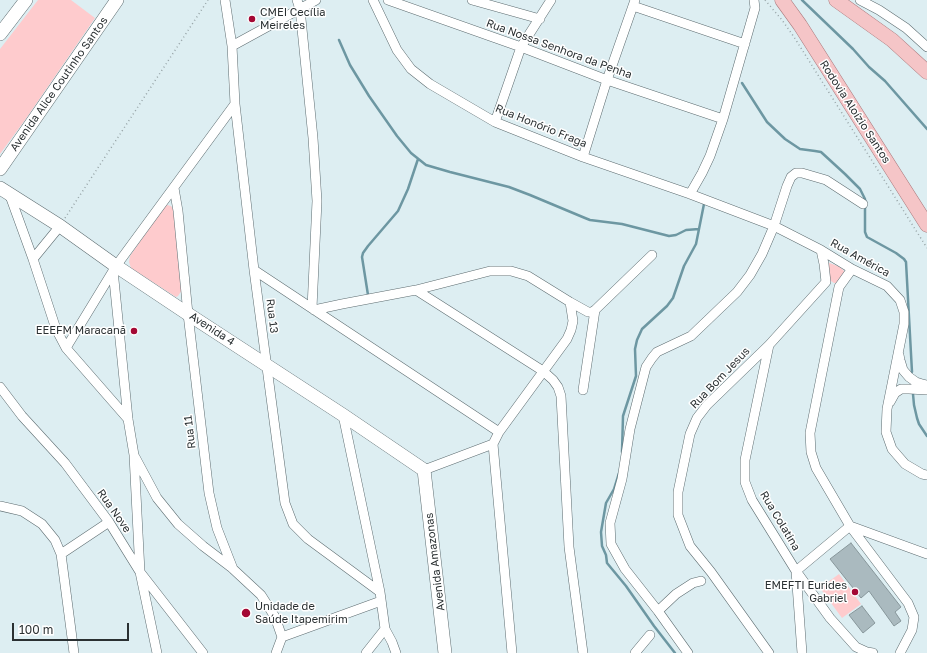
<!DOCTYPE html>
<meta charset="utf-8">
<style>
body{margin:0}
#map{position:relative;width:927px;height:653px;overflow:hidden;background:#ddeef2;font-family:"Golos Text",sans-serif}
canvas{display:block}
.scale{position:absolute;left:12px;top:623px;width:117px;height:18px;box-sizing:border-box;border:2px solid #2a3032;border-top:0;padding-left:5px;font-size:12px;line-height:14px;white-space:nowrap;color:#2a3032;-webkit-text-stroke:3px #fff;paint-order:stroke}
</style>
<div id="map">
<canvas width="927" height="653"></canvas>
<div class="scale">100 m</div>
</div>
<script>
const c = document.querySelector('canvas').getContext('2d');
c.lineJoin = 'round';
function fill(path, color) {
  c.fillStyle = color;
  c.fill(path, 'evenodd');
}
function toPath(rows) {
  const path = new Path2D();
  for (const r of rows) {
    path.moveTo(r[0], r[1]);
    for (let i = 2; i < r.length; i += 2) path.lineTo(r[i], r[i + 1]);
  }
  return path;
}
function strokePath(path, color, width, dash) {
  c.strokeStyle = color;
  c.lineWidth = width;
  c.lineCap = dash ? 'butt' : 'round';
  c.setLineDash(dash || []);
  c.stroke(path);
}
function drawText(font, color, halo, rows, align = 'center') {
  c.font = font + ' "Golos Text",sans-serif';
  c.lineWidth = 3;
  c.setLineDash([]);
  c.textBaseline = 'middle';
  c.strokeStyle = halo;
  c.fillStyle = color;
  for (const [text, x, y, turn = 0] of rows) {
    c.save();
    c.translate(x, y);
    c.rotate((+turn || 0) * Math.PI / 180);
    c.textAlign = isNaN(turn) ? turn : align;
    if (halo) c.strokeText(text, 0, 0);
    c.fillText(text, 0, 0);
    c.restore();
  }
}
const green = toPath([
 [38,0,71,0,95,18,25,120,0,154,0,49],
 [167,205,171,206,173,209,178,249,182,290,178,296,176,297,131,268,129,262,130,256,162,210,165,206],
 [827,262,840,267,845,272,838,283,834,283,828,279],
 [839,574,861,604,842,618,820,588]
]);
const stream = toPath([
 [802,0,853,49,869,67,885,81,927,129],
 [339,40,350,65,369,96,397,136,411,153,426,165,450,172,509,187,530,195,585,218,590,220,622,224,669,236,676,235,686,230,699,229],
 [742,83,767,122,785,139,800,149,815,151,821,152,845,174,860,189,865,199,865,232,867,237,896,253,904,259,906,262,912,372],
 [368,295,362,257,363,253,368,246,398,211,408,189,418,159],
 [913,394,914,405,917,418,919,424,927,436],
 [622,452,623,416,636,376,635,349,637,340,642,329,667,306,673,298,684,266,696,244,704,204],
 [619,473,614,489,606,503,601,532,602,546,606,555,607,563,626,586,654,626,675,653]
]);
const building = toPath([
 [851,543,901,607,895,612,901,621,894,626,869,591,861,598,830,559,851,543],
 [862,606,875,623,863,633,849,615,862,606]
]);
const path = toPath([
 [765,0,782,20,794,37,927,248],
 [65,218,208,0]
]);
const street = toPath([
 [225,0,232,46,235,104,254,270,285,503,293,524,308,539,380,592],
 [297,0,300,9,313,138,317,201,312,308],
 [373,0,397,50,411,69,430,84,495,122,583,157,690,194,774,226,821,250,852,269,887,286,900,300,904,312,904,324,887,409,886,432,892,449,905,464,922,474,927,475],
 [388,0,521,47,607,80,723,119],
 [472,0,540,19],
 [860,0,879,10,906,28,927,47],
 [633,6,745,44],
 [232,46,316,0],
 [495,122,521,47,551,0],
 [583,157,607,80,635,0],
 [174,188,178,211,188,314,209,493,217,528,233,569,261,595,275,617,282,637,276,653],
 [9,193,33,259,56,329,66,348,128,419],
 [690,194,702,173,710,156,723,119,755,8,754,0],
 [821,250,824,264,826,282],
 [33,259,60,226],
 [852,269,839,287,810,433,811,452,816,468,850,526,908,603,914,617,912,630,900,653],
 [113,270,128,419,134,455,140,572,157,653],
 [254,270,499,432],
 [416,290,543,371,553,380,558,387,561,396,569,547,583,653],
 [314,310,342,304,416,290,490,271,511,271,528,276,570,302,588,312,592,312,595,310,652,255],
 [769,345,745,460,745,482,752,500,796,571,830,618,856,647,867,652,873,653],
 [66,348,116,266,235,104],
 [899,355,900,360,903,370,909,377,916,382,922,384,927,385],
 [0,387,22,416,65,463,109,522,140,572,203,653],
 [583,390,595,310],
 [890,402,895,393,901,389,909,389,927,390],
 [343,415,380,592,385,629,392,642,396,653],
 [135,457,157,498,178,524,203,546,232,568],
 [424,470,493,444],
 [0,506,22,511,42,524,55,540,61,554,74,653],
 [850,526,927,554],
 [61,554,109,522],
 [796,571,802,653],
 [796,571,850,526],
 [658,611,676,594,693,583,701,581],
 [282,637,381,601],
 [366,653,385,629],
 [512,653,493,444,499,432,567,339,571,330,573,321,570,302],
 [635,653,650,635],
 [688,653,658,611,625,569,611,544,610,523,622,479,630,429,646,367,652,358,657,352,691,336,737,292,750,275,762,254,774,226,787,186,791,177,796,173,802,173,826,180,863,204],
 [769,653,711,572,690,546,678,515,678,492,690,434,697,418,707,405,769,345,826,282]
]);
const secondary = toPath([
 [0,34,26,0],
 [0,169,117,0],
 [0,188,60,226,116,266,188,314,343,415,424,470,445,653]
]);
const primary = toPath([
 [782,0,800,25,927,225],
 [836,0,892,40,927,72]
]);
const markers = [
 [252,19,4,"#a40834"],
 [134,331,4,"#a40834"],
 [855,592,4,"#a40834"],
 [246,613,5,"#a40834"]
];
const poiNames = [
 ["CMEI Cecília",260,13],
 ["Meireles",260,26],
 ["EEEFM Maracanã",126,331,"right"],
 ["EMEFTI Eurides",847,586,"right"],
 ["Gabriel",847,599,"right"],
 ["Unidade de",255,607],
 ["Saúde Itapemirim",255,620]
];
const streetNames = [
 ["Rua Nossa Senhora da Penha",559,49,20],
 ["Avenida Alice Coutinho Santos",59,84,-55],
 ["Rodovia Aloízio Santos",855,112,57],
 ["Rua Honório Fraga",541,126,22],
 ["Rua América",860,258,29],
 ["Rua 13",272,316,83],
 ["Avenida 4",212,329,33],
 ["Rua Bom Jesus",720,378,-46],
 ["Rua 11",190,432,-97],
 ["Rua Nove",114,511,55],
 ["Rua Colatina",780,521,59],
 ["Avenida Amazonas",435,562,-97]
];
fill(green, '#fecbcd');
strokePath(stream, '#6d97a2', 2.5);
fill(building, '#aababf');
strokePath(building, '#87969a', 1);
strokePath(street, '#5d6c70', 10);
strokePath(secondary, '#5d6c70', 14);
strokePath(primary, '#a9787b', 15);
strokePath(path, '#97a4a7', 1.5, [1, 3]);
strokePath(street, '#fff', 9);
strokePath(secondary, '#fff', 13);
strokePath(primary, '#f5c5c7', 14);
for (const [x, y, r, color] of markers) {
  const dot = new Path2D();
  dot.arc(x, y, r, 0, 2 * Math.PI);
  c.fillStyle = color;
  c.fill(dot);
  strokePath(dot, '#fff', 1.5);
}
drawText('11px', '#2a3032', '#fff', poiNames, 'left');
drawText('11px', '#2a3032', '#fff', streetNames);
</script>
